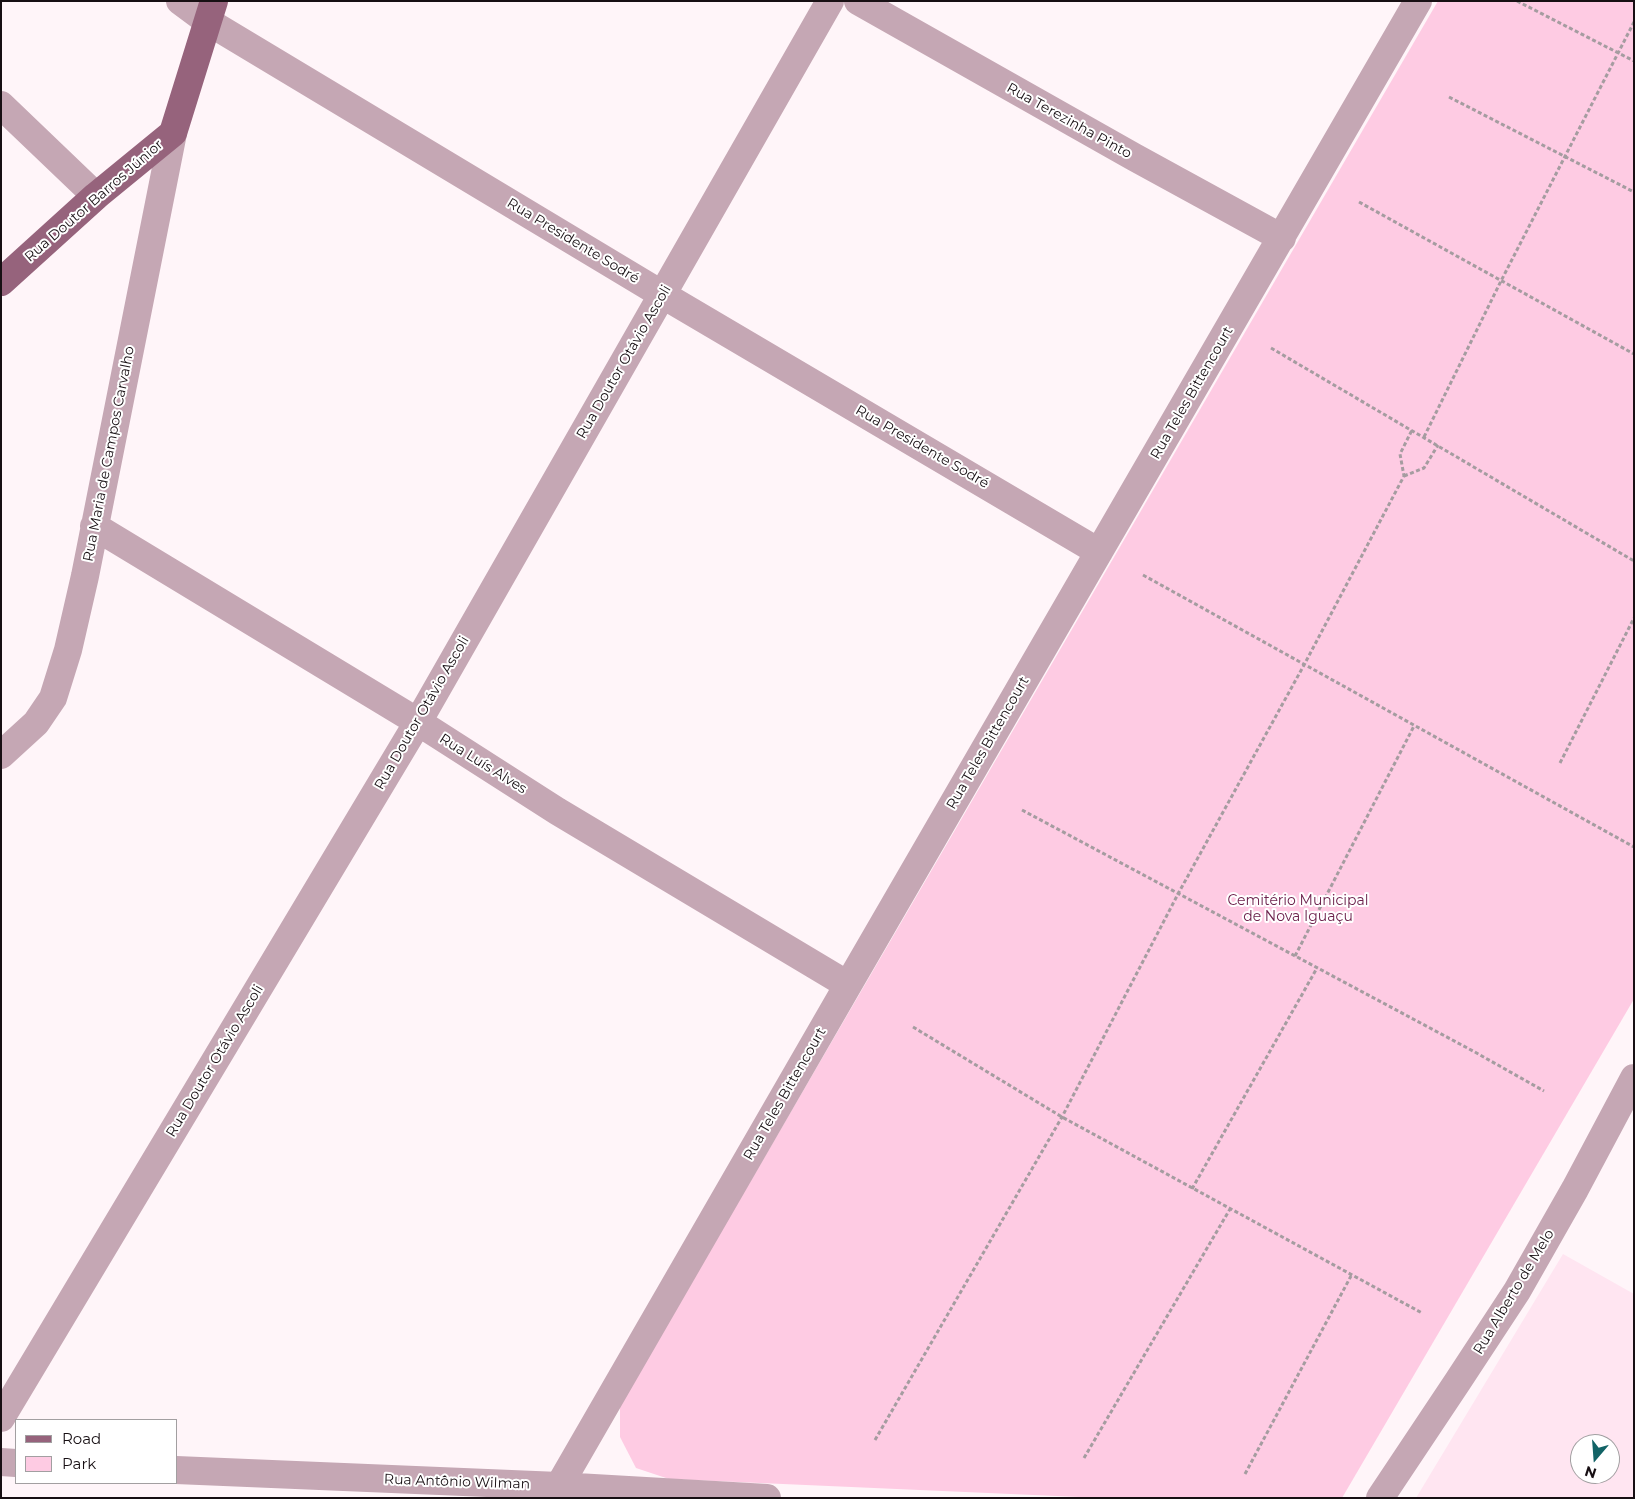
<!DOCTYPE html>
<meta charset="utf-8">
<style>
body{margin:0}
#map{position:relative;width:1635px;height:1499px;overflow:hidden;background:#fff5f9;font-family:Montserrat,sans-serif}
canvas{display:block}
.frame{position:absolute;inset:0;border:2px solid #170f13;pointer-events:none}
.legend{position:absolute;left:15px;top:1419px;width:162px;height:65px;box-sizing:border-box;background:#fff;border:1px solid #a29fa1;margin:0;padding:6px 9px;list-style:none;font-size:15px;color:#170f13}
.legend li{display:flex;align-items:center;gap:10px;height:25px}
.legend b{width:25px;border:1px solid #a29fa1}
.north{position:absolute;left:1570px;top:1434px;width:50px;height:50px;box-sizing:border-box;background:#fff;border:1px solid #a29fa1;border-radius:50%;rotate:198deg;font-size:14px;font-weight:700;line-height:20px;text-align:center;color:#170f13}
.north::after{content:'';display:block;margin:auto;width:18px;height:22px;background:#126366;clip-path:polygon(50% 0,100% 100%,50% 72%,0 100%)}
</style>
<div id="map">
<canvas width="1635" height="1499"></canvas>
<div class="frame"></div>
<ul class="legend">
<li><b style="height:6px;background:#96637c"></b>Road</li>
<li><b style="height:14px;background:#fecbe3"></b>Park</li>
</ul>
<div class="north">N</div>
</div>
<script>
const c = document.querySelector('canvas').getContext('2d');
c.lineJoin = 'round';
function fill(path, color) {
  c.fillStyle = color;
  c.fill(path, 'evenodd');
}
function toPath(rows) {
  const path = new Path2D();
  for (const r of rows) {
    path.moveTo(r[0], r[1]);
    for (let i = 2; i < r.length; i += 2) path.lineTo(r[i], r[i + 1]);
  }
  return path;
}
function strokePath(path, color, width, dash) {
  c.strokeStyle = color;
  c.lineWidth = width;
  c.lineCap = dash ? 'butt' : 'round';
  c.setLineDash(dash || []);
  c.stroke(path);
}
function drawText(font, color, halo, rows, align = 'center') {
  c.font = font + ' Montserrat,sans-serif';
  c.lineWidth = 4;
  c.setLineDash([]);
  c.textBaseline = 'middle';
  c.strokeStyle = halo;
  c.fillStyle = color;
  for (const [text, x, y, turn = 0] of rows) {
    c.save();
    c.translate(x, y);
    c.rotate((+turn || 0) * Math.PI / 180);
    c.textAlign = isNaN(turn) ? turn : align;
    if (halo) c.strokeText(text, 0, 0);
    c.fillText(text, 0, 0);
    c.restore();
  }
}
const built = toPath([
 [1563,1254,1634,1294,1634,1498,1416,1498],
 [1580,1444,1610,1444,1610,1474,1580,1474]
]);
const green = toPath([
 [1438,1,1634,1,1634,999,1342,1498,1102,1498,669,1479,636,1468,620,1437,620,1405]
]);
const path = toPath([
 [1517,1,1634,61],
 [1449,97,1634,192],
 [1359,202,1634,354],
 [1271,348,1634,561],
 [1424,437,1501,281,1634,22],
 [1404,476,1424,468,1438,445],
 [1143,575,1634,847],
 [1560,763,1634,618],
 [1022,810,1473,1051,1544,1091],
 [1295,956,1414,726],
 [913,1027,1062,1117,1422,1313],
 [1192,1189,1317,968],
 [875,1440,1062,1117,1178,894,1304,665,1404,476,1400,454,1412,430],
 [1084,1458,1230,1209],
 [1245,1474,1351,1276]
]);
const minor = toPath([
 [180,1,207,21,663,295,1099,552],
 [858,1,1134,157,1282,238],
 [1,105,96,196],
 [94,526,418,722,557,811,848,985],
 [1,755,36,723,53,698,68,650,85,576,173,133],
 [1,1418,418,722,830,1],
 [1,1462,16,1463],
 [176,1470,559,1486,767,1498],
 [559,1486,848,985,1418,1],
 [1380,1498,1458,1381,1517,1291,1575,1189,1634,1078]
]);
const major = toPath([
 [1,282,96,196,173,133,214,1]
]);
const streetNames = [
 ["Rua Terezinha Pinto",1069,121,29],
 ["Rua Doutor Barros Júnior",94,201,-41],
 ["Rua Presidente Sodré",573,241,31],
 ["Rua Doutor Otávio Ascoli",624,362,-60],
 ["Rua Teles Bittencourt",1192,393,-60],
 ["Rua Presidente Sodré",922,447,30],
 ["Rua Maria de Campos Carvalho",109,454,-79],
 ["Rua Doutor Otávio Ascoli",422,713,-60],
 ["Rua Teles Bittencourt",988,743,-60],
 ["Rua Luís Alves",483,764,32],
 ["Rua Doutor Otávio Ascoli",215,1061,-59],
 ["Rua Teles Bittencourt",785,1094,-60],
 ["Rua Alberto de Melo",1514,1292,-59],
 ["Rua Antônio Wilman",457,1482,2]
];
const parkNames = [
 ["Cemitério Municipal",1298,901],
 ["de Nova Iguaçu",1298,917]
];
fill(built, '#ffe5f1');
fill(green, '#fecbe3');
strokePath(path, '#a59ca0', 3, [4, 2.5]);
strokePath(minor, '#c5a7b4', 28);
strokePath(major, '#96637c', 28);
drawText('14px', '#170f13', '#fff', streetNames);
drawText('14px', '#6c214c', '#fff', parkNames);
</script>
